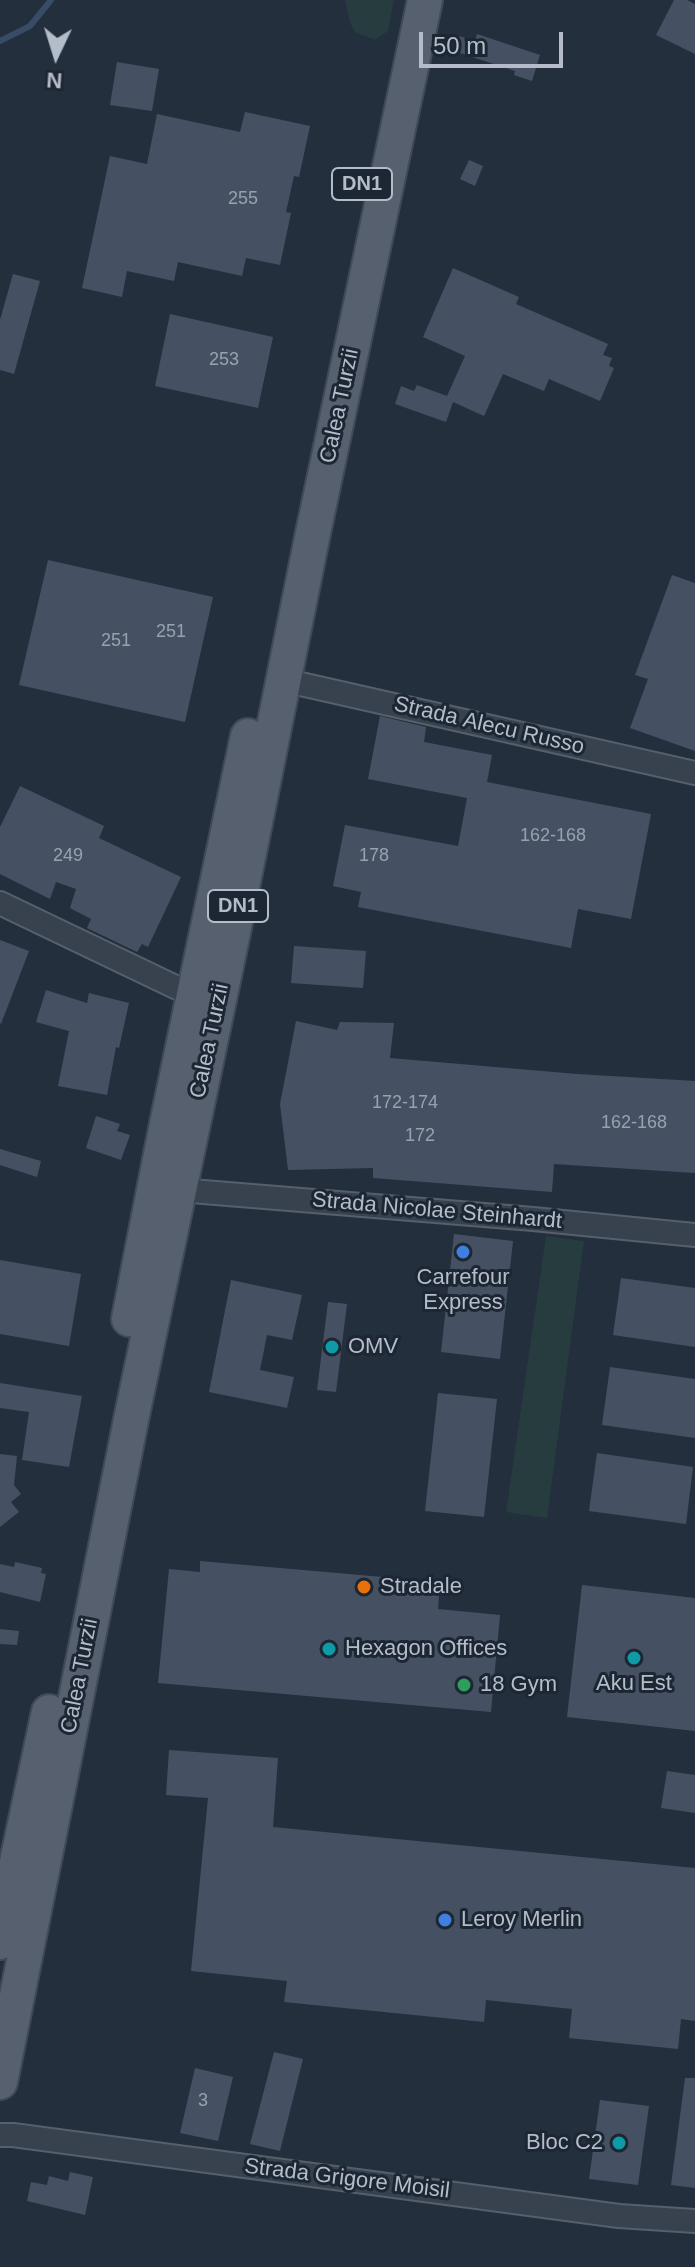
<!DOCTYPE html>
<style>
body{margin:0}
#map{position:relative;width:695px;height:2267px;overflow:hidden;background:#242f3e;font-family:Arial,sans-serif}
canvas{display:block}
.north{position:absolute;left:16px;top:16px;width:80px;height:80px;-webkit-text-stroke:6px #1d2633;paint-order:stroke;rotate:184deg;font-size:22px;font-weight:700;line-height:32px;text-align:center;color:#b4bcc9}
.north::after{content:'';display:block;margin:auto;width:28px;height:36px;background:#b4bcc9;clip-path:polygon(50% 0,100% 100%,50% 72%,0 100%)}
.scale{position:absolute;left:419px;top:32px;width:144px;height:36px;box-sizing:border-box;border:4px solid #b4bcc9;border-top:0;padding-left:10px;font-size:24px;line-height:28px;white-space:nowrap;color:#b4bcc9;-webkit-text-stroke:6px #1d2633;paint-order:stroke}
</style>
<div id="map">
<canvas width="695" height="2267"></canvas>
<div class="north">N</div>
<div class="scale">50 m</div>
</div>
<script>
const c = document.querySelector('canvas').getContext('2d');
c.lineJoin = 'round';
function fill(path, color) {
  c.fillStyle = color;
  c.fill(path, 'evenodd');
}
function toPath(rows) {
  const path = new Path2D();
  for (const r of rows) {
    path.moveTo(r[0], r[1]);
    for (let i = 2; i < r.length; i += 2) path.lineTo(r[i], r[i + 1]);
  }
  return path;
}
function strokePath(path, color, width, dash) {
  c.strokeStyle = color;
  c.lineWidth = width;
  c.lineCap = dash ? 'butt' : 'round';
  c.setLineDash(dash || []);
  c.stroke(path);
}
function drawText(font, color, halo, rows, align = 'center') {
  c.font = font + ' Arial,sans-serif';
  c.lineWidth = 6;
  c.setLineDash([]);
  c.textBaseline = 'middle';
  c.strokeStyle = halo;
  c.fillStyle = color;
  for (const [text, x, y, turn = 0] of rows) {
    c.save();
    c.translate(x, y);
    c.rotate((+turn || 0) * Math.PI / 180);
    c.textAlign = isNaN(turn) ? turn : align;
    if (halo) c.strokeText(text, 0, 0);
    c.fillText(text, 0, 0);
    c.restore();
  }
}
const green = toPath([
 [345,0,394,0,388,31,375,40,355,32,350,23],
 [546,1236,584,1241,547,1518,506,1512]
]);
const stream = toPath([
 [0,41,30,26,51,0]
]);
const building = toPath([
 [674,0,687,0,695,4,695,54,656,35],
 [477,34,540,55,532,81,514,75,515,71,454,51,459,36,475,41],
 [117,62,159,69,152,111,110,105],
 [245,112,310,126,299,177,294,176,286,212,291,213,280,265,246,258,242,276,178,262,174,281,127,271,122,297,82,288,110,156,147,164,157,114,240,132],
 [469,160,483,166,475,186,460,179],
 [453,268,519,297,516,304,608,344,603,355,612,358,609,366,614,368,600,401,549,379,544,391,503,374,484,416,453,402,446,422,395,404,401,386,414,391,417,385,447,396,465,356,423,337],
 [13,274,40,281,14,374,0,370,0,320],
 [170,314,273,337,258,408,155,386],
 [48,560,213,597,185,722,19,685],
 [672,575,695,583,695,751,630,728,648,679,635,675],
 [380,716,426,727,424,742,492,755,487,782,651,814,631,919,578,909,571,948,358,907,361,892,333,886,345,825,458,846,467,798,368,779],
 [20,786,104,826,99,838,181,877,148,947,142,944,137,952,87,928,91,919,70,908,76,889,56,882,50,899,0,874,0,827],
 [0,940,29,951,1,1024,0,1023],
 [294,946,366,951,363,988,291,983],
 [46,990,87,1003,89,993,129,1003,119,1048,116,1047,107,1095,58,1086,69,1031,36,1022],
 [296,1021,337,1030,340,1022,394,1023,390,1058,577,1074,695,1081,695,1173,554,1164,552,1192,373,1178,373,1168,288,1170,280,1104],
 [96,1116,120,1124,117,1131,130,1135,121,1160,86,1148],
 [0,1149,41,1161,37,1177,0,1165],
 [454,1234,513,1241,500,1359,441,1352],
 [0,1260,81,1274,69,1346,0,1334],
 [621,1278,695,1288,695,1347,613,1335],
 [231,1280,302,1295,292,1340,267,1335,260,1370,294,1377,287,1408,209,1392],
 [328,1302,347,1304,336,1392,317,1390],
 [610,1367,695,1379,695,1438,602,1425],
 [0,1383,82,1396,69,1467,22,1460,29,1412,0,1408],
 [438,1393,497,1399,484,1517,425,1511],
 [597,1453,693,1467,686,1524,589,1511],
 [0,1454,17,1456,14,1485,21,1494,11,1502,19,1512,0,1527],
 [200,1561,440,1582,438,1609,500,1615,491,1712,158,1683,169,1569,200,1572],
 [15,1562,42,1568,41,1573,46,1574,40,1602,0,1592,0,1564,14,1567],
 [582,1585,695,1598,695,1731,567,1717],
 [0,1629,19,1631,17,1645,0,1644],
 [169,1750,278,1758,273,1827,695,1868,695,2021,681,2019,678,2049,569,2038,572,2009,486,2000,484,2022,284,2002,287,1981,191,1971,208,1798,166,1795],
 [667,1771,695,1775,695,1813,661,1808],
 [274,2052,303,2059,280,2151,250,2144],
 [195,2068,233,2077,218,2141,180,2133],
 [685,2078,695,2078,695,2188,671,2185],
 [600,2100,649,2106,638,2185,589,2179],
 [70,2172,93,2177,85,2215,27,2201,31,2182,47,2185,49,2176,68,2181]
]);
const street = toPath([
 [283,680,695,773],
 [0,903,194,996],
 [179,1190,533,1219,695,1235],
 [0,2135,13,2135,619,2216,695,2221]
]);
const primary = toPath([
 [129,1319,167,1124,248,736],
 [0,1942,49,1712],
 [0,2082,132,1415,231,942,313,533,425,0]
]);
const markers = [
 [463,1252,8,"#3f7fe0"],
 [332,1347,8,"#0f9aa8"],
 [364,1587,8,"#e8710a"],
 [329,1649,8,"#0f9aa8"],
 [634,1658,8,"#0f9aa8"],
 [464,1685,8,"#2e9e5b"],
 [445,1920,8,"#3f7fe0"],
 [619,2143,8,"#0f9aa8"]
];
const numberNames = [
 ["255",243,199],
 ["253",224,360],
 ["251",171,632],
 ["251",116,641],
 ["162-168",553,836],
 ["249",68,856],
 ["178",374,856],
 ["172-174",405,1103],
 ["162-168",634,1123],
 ["172",420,1136],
 ["3",203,2101]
];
const shields = [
 [362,184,60],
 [238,906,60]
];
const shieldNames = [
 ["DN1",362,184],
 ["DN1",238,906]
];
const streetNames = [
 ["Calea Turzii",340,406,-78],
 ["Strada Alecu Russo",489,726,13],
 ["Calea Turzii",210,1041,-78],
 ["Strada Nicolae Steinhardt",437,1211,5],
 ["Calea Turzii",80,1676,-79],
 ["Strada Grigore Moisil",347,2179,7]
];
const poiNames = [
 ["Carrefour",463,1278,"center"],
 ["Express",463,1303,"center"],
 ["OMV",348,1347],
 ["Stradale",380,1587],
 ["Hexagon Offices",345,1649],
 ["Aku Est",634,1684,"center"],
 ["18 Gym",480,1685],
 ["Leroy Merlin",461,1920],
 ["Bloc C2",603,2143,"right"]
];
fill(green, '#263c3f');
strokePath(stream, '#394c67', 6);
fill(building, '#455162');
strokePath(street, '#565f6c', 26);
strokePath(primary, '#414a57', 38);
strokePath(street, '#38414e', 22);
strokePath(primary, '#56606e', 34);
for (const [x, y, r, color] of markers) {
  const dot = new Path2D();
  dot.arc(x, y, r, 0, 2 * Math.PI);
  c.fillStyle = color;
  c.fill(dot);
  strokePath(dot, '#1d2633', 3);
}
drawText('18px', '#98a1af', null, numberNames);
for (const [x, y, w] of shields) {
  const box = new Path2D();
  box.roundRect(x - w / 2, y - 16, w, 32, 6);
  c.fillStyle = '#1d2633';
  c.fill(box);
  strokePath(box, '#b4bcc9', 2);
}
drawText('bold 20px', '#b4bcc9', null, shieldNames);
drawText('22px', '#b4bcc9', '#1d2633', streetNames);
drawText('22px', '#b4bcc9', '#1d2633', poiNames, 'left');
</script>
